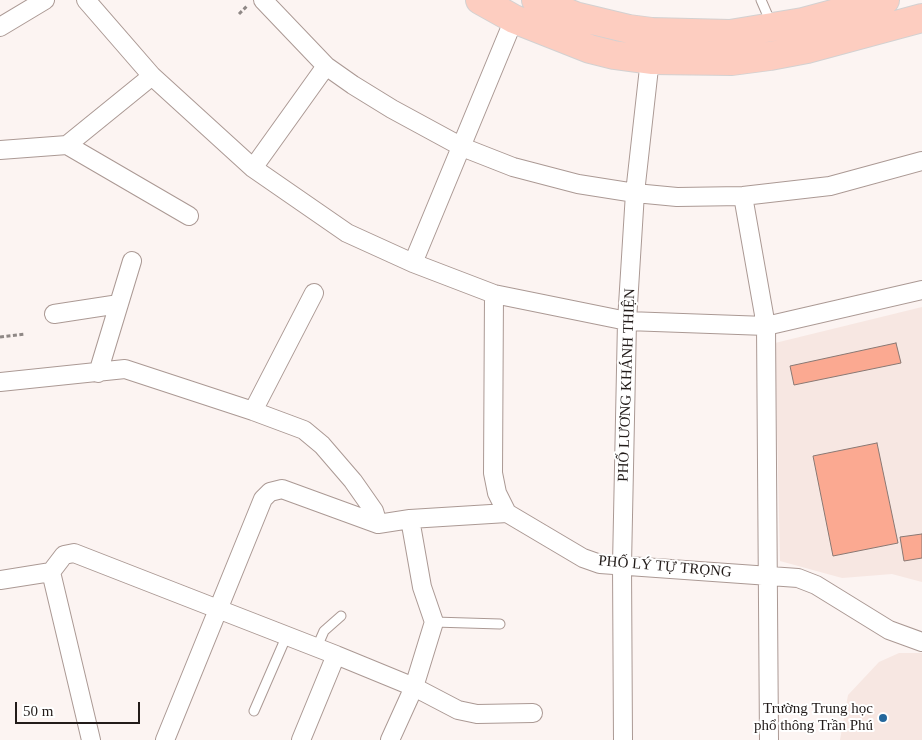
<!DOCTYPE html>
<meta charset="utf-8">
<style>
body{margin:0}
#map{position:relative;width:922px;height:740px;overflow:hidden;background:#fcf4f2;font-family:"Times New Roman",serif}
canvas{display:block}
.scale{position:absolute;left:15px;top:702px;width:125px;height:22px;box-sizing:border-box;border:2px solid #221b19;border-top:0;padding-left:6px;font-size:15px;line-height:18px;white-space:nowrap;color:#221b19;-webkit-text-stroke:4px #fff;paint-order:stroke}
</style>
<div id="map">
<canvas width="922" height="740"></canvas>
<div class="scale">50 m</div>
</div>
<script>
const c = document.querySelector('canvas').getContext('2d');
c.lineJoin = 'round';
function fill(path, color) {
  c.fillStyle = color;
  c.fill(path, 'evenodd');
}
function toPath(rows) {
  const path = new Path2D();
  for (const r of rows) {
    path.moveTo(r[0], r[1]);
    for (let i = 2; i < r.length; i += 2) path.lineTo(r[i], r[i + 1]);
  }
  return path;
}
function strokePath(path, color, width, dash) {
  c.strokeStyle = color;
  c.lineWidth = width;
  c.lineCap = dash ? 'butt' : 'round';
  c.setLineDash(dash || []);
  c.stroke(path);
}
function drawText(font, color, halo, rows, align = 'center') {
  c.font = font + ' "Times New Roman",serif';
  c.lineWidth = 4;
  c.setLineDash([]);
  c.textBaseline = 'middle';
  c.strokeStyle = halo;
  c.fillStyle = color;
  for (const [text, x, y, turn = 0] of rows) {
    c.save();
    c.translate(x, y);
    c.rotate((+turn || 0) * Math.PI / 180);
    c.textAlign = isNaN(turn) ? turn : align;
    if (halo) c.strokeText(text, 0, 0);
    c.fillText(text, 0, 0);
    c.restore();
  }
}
const built = toPath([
 [922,307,922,582,892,574,842,578,780,561,775,343],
 [899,653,922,653,922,740,840,740,848,695,879,662]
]);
const building = toPath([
 [896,343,901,363,794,385,790,366,896,343],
 [877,443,898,543,833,556,813,456,877,443],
 [922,534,922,558,904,561,900,537,922,534]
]);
const path = toPath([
 [239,14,248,5],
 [0,337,25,334]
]);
const service = toPath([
 [761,0,771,23],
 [434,622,500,624],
 [317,647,324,631,341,616],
 [254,711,287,635]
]);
const minor = toPath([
 [86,0,152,76,253,168,347,233,413,263,494,294,627,321,766,326,922,290],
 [263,0,326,66,353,85,392,109,462,147,513,167,578,184,635,193,677,197,743,196,830,186,922,161],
 [0,27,45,0],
 [67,145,189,216],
 [0,150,67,145,152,76],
 [253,168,326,66],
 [743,196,766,326,769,740],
 [413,263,514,19],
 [494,294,493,473,497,493,507,513,583,558,600,564,798,578,816,585,889,630,922,642],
 [54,314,119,304],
 [98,373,132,261],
 [0,382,125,369,253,411,304,430,322,445,353,481,374,511,378,524],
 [253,411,314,293],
 [51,572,91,740],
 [0,580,51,572,64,555,74,553,336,655],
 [165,740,263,499,270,492,282,489,378,524,410,519,507,513],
 [301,740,336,655,414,687,458,710,477,714,533,713],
 [390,740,414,687,434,622,422,587,410,519],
 [623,740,622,565,627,321,635,193,651,50]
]);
const primary = toPath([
 [480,0,514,19,590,49,614,55,651,60,732,61,770,56,807,49,922,18],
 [536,0,575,16,629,29,652,32,730,34,803,22,885,0]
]);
const markers = [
 [883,718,5,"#24679c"]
];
const streetNames = [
 ["PHỐ LƯƠNG KHÁNH THIỆN",627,385,-88],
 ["PHỐ LÝ TỰ TRỌNG",665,567,5]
];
const poiNames = [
 ["Trường Trung học",873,709],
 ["phổ thông Trần Phú",873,726]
];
fill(built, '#f7e7e2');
fill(building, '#fba991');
strokePath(building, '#8a7974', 1);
strokePath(service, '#ab9994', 11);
strokePath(minor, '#ab9994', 20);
strokePath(primary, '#d3d1d1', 30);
strokePath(path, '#8f8886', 3, [4, 2.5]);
strokePath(service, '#fff', 9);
strokePath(minor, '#fff', 18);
strokePath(primary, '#fdcdc0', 28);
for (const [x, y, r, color] of markers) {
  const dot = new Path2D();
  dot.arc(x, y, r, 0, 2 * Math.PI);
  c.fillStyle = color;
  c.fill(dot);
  strokePath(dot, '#fff', 2);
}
drawText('15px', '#221b19', '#fff', streetNames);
drawText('15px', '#221b19', '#fff', poiNames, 'right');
</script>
